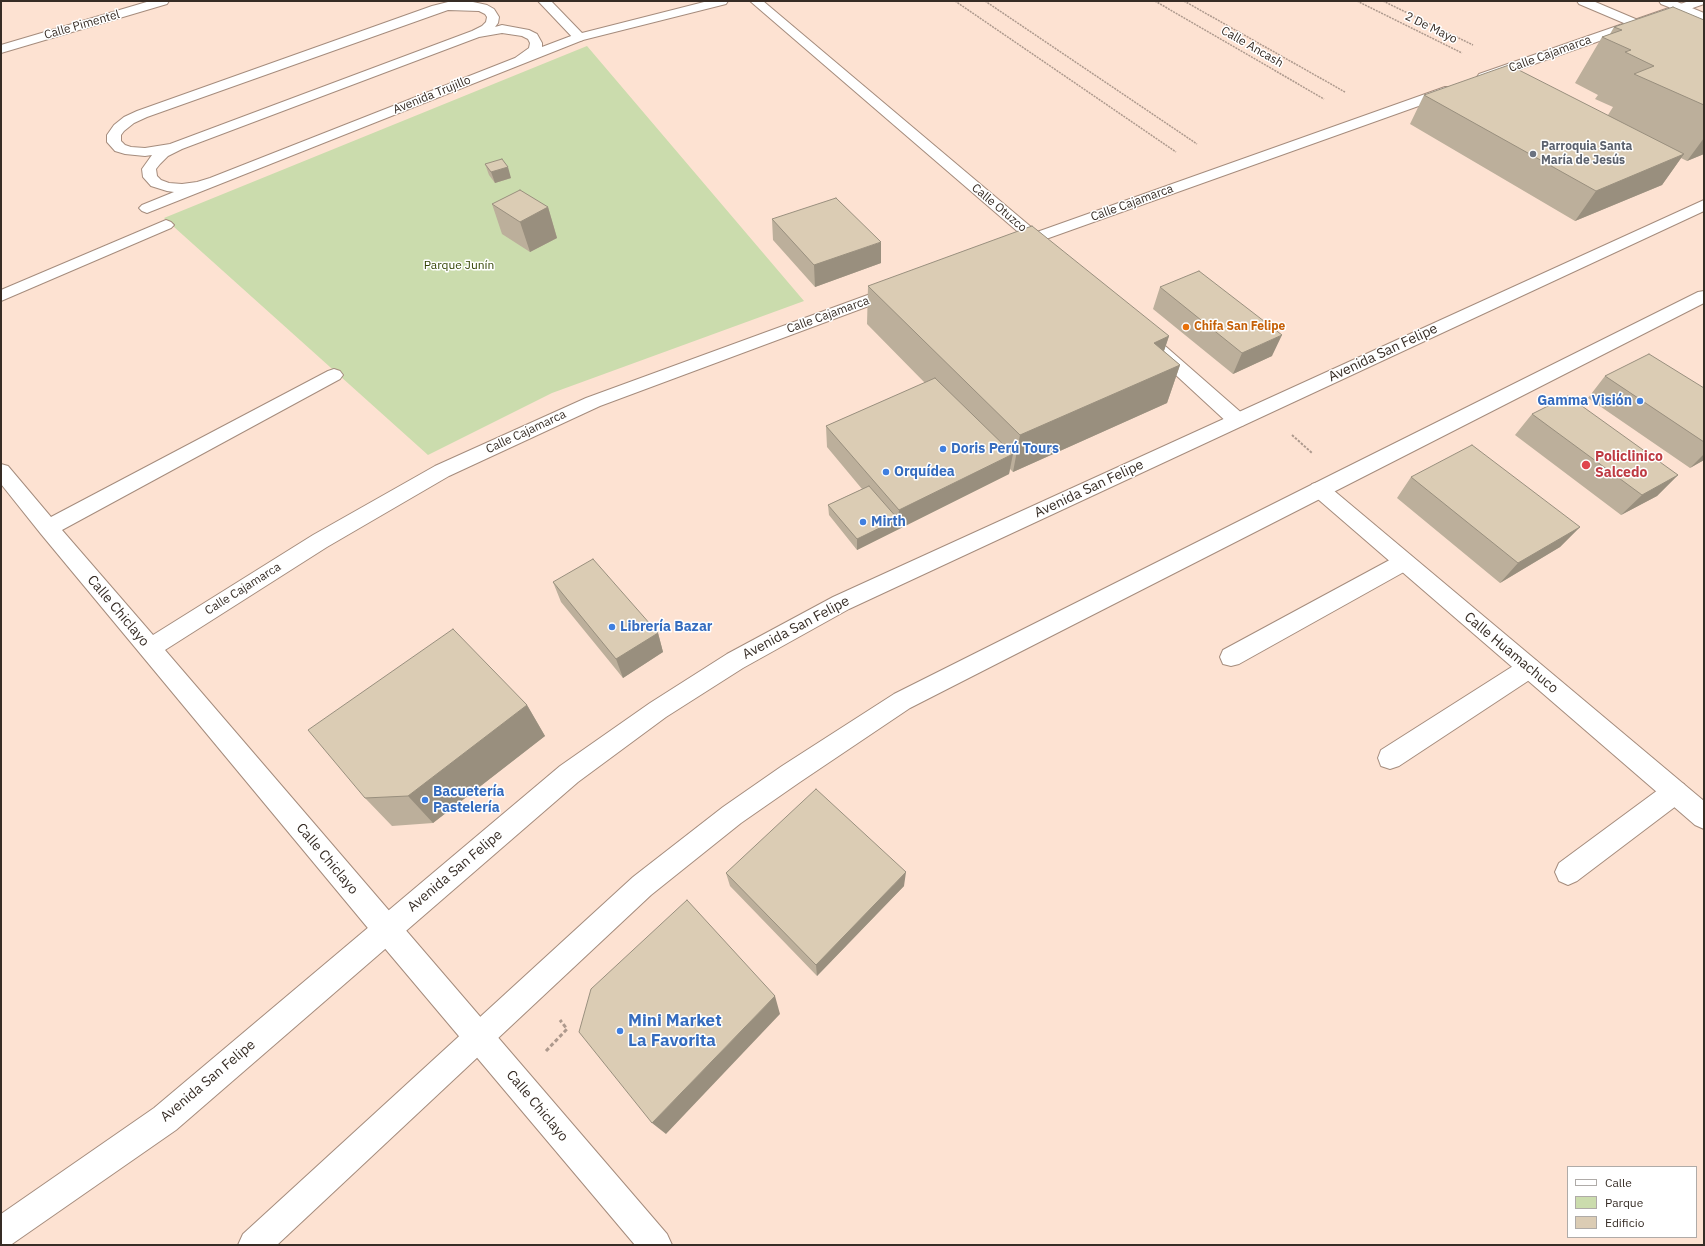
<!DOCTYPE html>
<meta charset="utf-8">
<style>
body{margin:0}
#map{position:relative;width:1705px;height:1246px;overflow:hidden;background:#fde2d2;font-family:"IBM Plex Sans",sans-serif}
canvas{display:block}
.frame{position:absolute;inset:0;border:2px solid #362c25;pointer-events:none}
.legend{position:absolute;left:1567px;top:1166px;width:130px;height:72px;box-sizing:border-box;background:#fff;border:1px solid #afaba8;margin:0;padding:5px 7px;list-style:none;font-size:12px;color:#362c25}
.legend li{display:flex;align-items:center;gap:8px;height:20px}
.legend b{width:20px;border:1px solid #afaba8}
</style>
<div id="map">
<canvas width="1705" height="1246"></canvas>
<div class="frame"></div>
<ul class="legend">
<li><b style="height:5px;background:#fff"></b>Calle</li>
<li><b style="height:11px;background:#cbdcad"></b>Parque</li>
<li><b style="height:11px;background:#dbccb4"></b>Edificio</li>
</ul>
</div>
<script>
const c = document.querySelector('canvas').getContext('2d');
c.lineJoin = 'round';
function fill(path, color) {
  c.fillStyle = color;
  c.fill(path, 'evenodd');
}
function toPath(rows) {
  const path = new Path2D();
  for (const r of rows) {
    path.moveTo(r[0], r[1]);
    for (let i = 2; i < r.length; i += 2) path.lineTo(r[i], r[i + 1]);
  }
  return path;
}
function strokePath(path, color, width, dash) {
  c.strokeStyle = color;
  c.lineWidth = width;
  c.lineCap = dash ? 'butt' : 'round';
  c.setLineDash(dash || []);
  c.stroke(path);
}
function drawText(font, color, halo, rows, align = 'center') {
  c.font = font + ' "IBM Plex Sans",sans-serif';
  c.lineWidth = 3;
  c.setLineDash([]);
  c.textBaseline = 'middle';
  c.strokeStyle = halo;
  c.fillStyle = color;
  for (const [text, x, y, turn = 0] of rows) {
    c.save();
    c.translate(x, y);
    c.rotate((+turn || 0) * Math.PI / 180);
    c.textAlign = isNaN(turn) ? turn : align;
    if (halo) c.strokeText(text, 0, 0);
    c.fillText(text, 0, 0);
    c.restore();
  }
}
const green = toPath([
 [587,46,804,301,552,393,428,455,164,218]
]);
const pathFar2 = toPath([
 [955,1,1176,152],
 [985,1,1197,144],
 [1155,1,1324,99],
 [1184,1,1345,92],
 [1357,1,1462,53],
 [1383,1,1473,45]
]);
const pathFar1 = toPath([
 [1292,435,1312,453]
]);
const path = toPath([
 [546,1051,567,1029,560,1020]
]);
const lane = toPath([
 [448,2,473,2,487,5,494,9,499,17,498,23,495,27,502,25,529,30,537,34,542,43,542,47,579,33,583,34,585,37,583,40,152,211,147,213,142,211,139,208,142,205,174,192,167,191,151,186,143,177,142,169,152,155,145,156,125,154,115,151,107,142,107,135,114,125,124,117,137,111,432,6,448,2],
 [448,10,479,11,485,14,487,17,486,22,482,26,472,31,170,144,145,148,131,147,125,145,121,141,121,135,124,131,134,123,147,117,448,10],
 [502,33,522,36,528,39,530,43,529,48,515,58,210,178,197,182,182,184,169,183,161,180,157,176,156,169,160,164,168,156,182,149,479,37,502,33],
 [1404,554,1411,556,1415,562,1411,568,1239,664,1231,666,1223,664,1220,657,1223,650,1397,556,1404,554],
 [1529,658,1537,661,1540,668,1537,675,1399,766,1390,769,1381,766,1378,758,1381,750,1521,661,1529,658],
 [1675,781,1684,784,1687,792,1684,800,1577,881,1568,885,1559,881,1555,872,1559,863,1666,784,1675,781]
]);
const street = toPath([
 [150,1,169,1,167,4,1,53,1,45,150,1],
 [538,1,551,1,582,33,708,1,728,1,726,4,579,41,575,40,538,1],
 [750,1,763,1,1037,232,1445,87,1455,87,1457,90,1455,93,1046,239,1051,245,1049,248,1043,250,1037,248,1032,244,1015,250,1009,248,1007,245,1009,242,1024,237,750,1],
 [1689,1,1704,1,1704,4,1489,80,1484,81,1479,80,1477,77,1479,74,1689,1],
 [166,220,171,222,174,225,171,228,1,301,1,290,166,220],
 [895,285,901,286,903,290,901,294,600,406,449,476,327,547,165,650,667,1234,672,1245,635,1245,377,939,41,534,1,484,1,464,8,466,51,517,328,371,334,369,340,371,343,375,340,379,62,530,153,635,313,535,435,466,586,398,895,285],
 [1158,343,1164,345,1244,415,1246,420,1244,425,1237,427,1230,425,1152,353,1149,349,1152,345,1158,343],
 [1319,482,1326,484,1704,801,1704,829,1695,825,1312,494,1309,489,1312,484,1319,482]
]);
const secondary = toPath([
 [1577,1,1593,1,1704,48,1704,57,1579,4,1577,1],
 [1659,1,1675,1,1704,13,1704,21,1661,4,1659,1],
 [1704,200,1704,211,849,609,743,668,666,717,578,782,176,1130,12,1244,1,1245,1,1214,154,1108,560,766,650,703,727,654,833,597,1704,200],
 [1704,291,1704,303,910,708,800,782,741,823,651,895,277,1245,238,1245,243,1234,633,877,723,807,782,766,894,694,1335,473,1698,292,1704,291]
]);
const wall = toPath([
 [1704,20,1704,154,1687,161,1681,158,1662,185,1575,221,1410,124,1424,95,1608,115,1613,107,1595,99,1598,95,1575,83,1602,37,1610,34,1614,27],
 [485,164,511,178,495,183,489,175],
 [492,204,548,207,557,238,530,252,502,234],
 [772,219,881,263,815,287,773,240],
 [868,286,1169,336,1164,351,1180,365,1167,403,1013,472,1010,469,1009,474,857,550,829,515,828,505,862,489,827,447,826,426,925,383,867,324],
 [1160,287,1272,356,1233,374,1153,309],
 [1605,376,1704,388,1704,460,1690,468,1588,398],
 [1532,414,1678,475,1657,496,1621,515,1515,435],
 [1411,477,1580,527,1560,547,1500,583,1397,498],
 [553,582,658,633,663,652,623,678,561,602],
 [527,705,545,736,433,823,392,826,365,798],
 [726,873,904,886,817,976,730,886]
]);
const shadedWall = toPath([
 [1704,138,1704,154,1687,161],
 [1684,154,1662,185,1575,221,1596,191],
 [508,167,511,178,495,183,491,172],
 [548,207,557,238,530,252,520,222],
 [881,242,881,263,815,287,814,265],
 [1282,335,1272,356,1233,374,1242,353],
 [1169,336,1156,374,1154,343],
 [1180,365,1167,403,1013,472,1020,435],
 [1013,454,1009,474,857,550,857,539,898,519,899,510],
 [1704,454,1704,460,1690,468],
 [1678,475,1657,496,1621,515,1642,495],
 [1580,527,1560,547,1500,583,1518,563],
 [658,633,663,652,623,678,616,659],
 [527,705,545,736,433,823,408,796],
 [906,872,904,886,817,976,816,965],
 [775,996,780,1014,666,1134,652,1123]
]);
const building = toPath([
 [1673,7,1704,20,1704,105,1634,74,1654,66,1625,52,1631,50,1602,37,1622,30,1614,27,1673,7],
 [1509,65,1684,154,1596,191,1424,95,1509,65],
 [502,159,508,167,491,172,485,164,502,159],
 [520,190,548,207,520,222,492,204,520,190],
 [836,198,881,242,814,265,772,219,836,198],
 [1032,226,1169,336,1154,343,1180,365,1020,435,868,286,1032,226],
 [1199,271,1282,335,1242,353,1160,287,1199,271],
 [1649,354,1704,388,1704,442,1605,376,1649,354],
 [935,378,1013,454,899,510,826,426,935,378],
 [1568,396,1678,475,1642,495,1532,414,1568,396],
 [1472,445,1580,527,1518,563,1411,477,1472,445],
 [869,486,898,519,857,539,828,505,869,486],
 [593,559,658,633,616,659,553,582,593,559],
 [453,629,527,705,408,796,365,798,308,730,453,629],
 [816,789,906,872,816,965,726,873,816,789],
 [687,900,775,996,652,1123,579,1032,591,989,687,900]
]);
const markers = [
 [1533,154,4,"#6b7280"],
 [1186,327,4,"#e8710a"],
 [1640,401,4,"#3f7fe0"],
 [943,449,4,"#3f7fe0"],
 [1586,465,5,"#e0444e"],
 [886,472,4,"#3f7fe0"],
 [863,522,4,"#3f7fe0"],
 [612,627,4,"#3f7fe0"],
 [425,800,4,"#3f7fe0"],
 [620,1031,4,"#3f7fe0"]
];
const farStreetnames = [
 ["Calle Pimentel",82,25,-16],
 ["2 De Mayo",1431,28,26],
 ["Calle Ancash",1252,47,30],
 ["Calle Cajamarca",1550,54,-20],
 ["Avenida Trujillo",432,95,-22],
 ["Calle Cajamarca",1132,203,-20],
 ["Calle Otuzco",999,208,40],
 ["Calle Cajamarca",828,315,-20],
 ["Calle Cajamarca",526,432,-25],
 ["Calle Cajamarca",243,589,-32]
];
const farWorshipnames = [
 ["Parroquia Santa",1541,147],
 ["María de Jesús",1541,161]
];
const farParknames = [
 ["Parque Junín",459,266]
];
const farFoodnames = [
 ["Chifa San Felipe",1194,327]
];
const streetNames = [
 ["Avenida San Felipe",1383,353,-25],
 ["Avenida San Felipe",1089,489,-25],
 ["Calle Chiclayo",118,611,50],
 ["Avenida San Felipe",796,628,-28],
 ["Calle Huamachuco",1511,653,40],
 ["Calle Chiclayo",327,859,50],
 ["Avenida San Felipe",455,871,-40],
 ["Avenida San Felipe",208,1081,-40],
 ["Calle Chiclayo",537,1106,50]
];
const shopNames = [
 ["Gamma Visión",1632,401,"right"],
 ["Doris Perú Tours",951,449],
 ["Orquídea",894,472],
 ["Mirth",871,522],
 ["Librería Bazar",620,627],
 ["Bacuetería",433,792],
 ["Pastelería",433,808]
];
const healthNames = [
 ["Policlinico",1595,457],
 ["Salcedo",1595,473]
];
const nearShopnames = [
 ["Mini Market",628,1021],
 ["La Favorita",628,1041]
];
fill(green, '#cbdcad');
strokePath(lane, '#a58c7d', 2);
strokePath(street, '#a58c7d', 2);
strokePath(secondary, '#a58c7d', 2);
strokePath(pathFar2, '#ad998d', 1.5, [2, 1]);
strokePath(pathFar1, '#ad998d', 2, [2.5, 1.5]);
strokePath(path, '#ad998d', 3, [4, 2.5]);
fill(lane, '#fff');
fill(street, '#fff');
fill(secondary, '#fff');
fill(wall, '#bcaf9b');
fill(shadedWall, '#998f7e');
fill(building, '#dbccb4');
strokePath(building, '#998f7e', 1);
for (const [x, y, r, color] of markers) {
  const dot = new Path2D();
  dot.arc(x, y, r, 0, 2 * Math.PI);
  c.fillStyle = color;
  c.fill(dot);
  strokePath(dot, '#fff', 1.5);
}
drawText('12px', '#362c25', '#fff', farStreetnames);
drawText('bold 12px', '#5b616d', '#fff', farWorshipnames, 'left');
drawText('12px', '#334404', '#fff', farParknames);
drawText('bold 12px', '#c56008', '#fff', farFoodnames, 'left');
drawText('14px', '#362c25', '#fff', streetNames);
drawText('bold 14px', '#366cbe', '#fff', shopNames, 'left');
drawText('bold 14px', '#be3a42', '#fff', healthNames, 'left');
drawText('bold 17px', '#366cbe', '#fff', nearShopnames, 'left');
</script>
